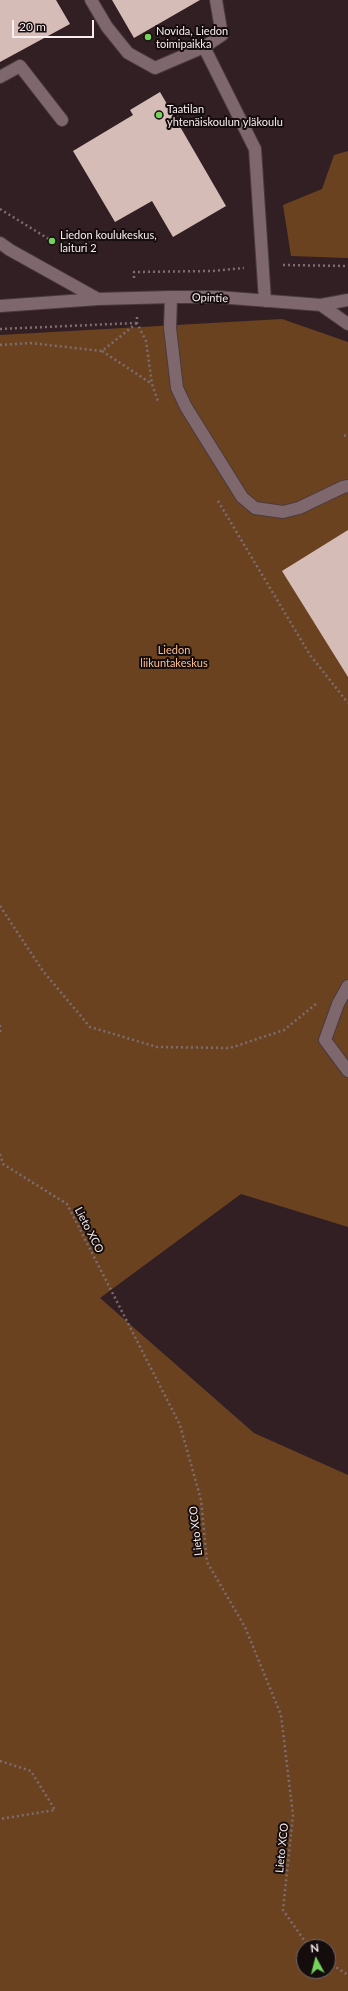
<!DOCTYPE html>
<meta charset="utf-8">
<style>
body{margin:0}
#map{position:relative;width:348px;height:1991px;overflow:hidden;background:#321f23;font-family:Lato,sans-serif}
canvas{display:block}
.north{position:absolute;left:296px;top:1939px;width:40px;height:40px;box-sizing:border-box;background:#140c0d;border:1px solid #706667;border-radius:50%;rotate:353deg;font-size:11px;font-weight:700;line-height:16px;text-align:center;color:#faedef}
.north::after{content:'';display:block;margin:auto;width:14px;height:18px;background:#75d25b;clip-path:polygon(50% 0,100% 100%,50% 72%,0 100%)}
.scale{position:absolute;left:12px;top:20px;width:82px;height:18px;box-sizing:border-box;border:2px solid #faedef;border-top:0;padding-left:5px;font-size:12px;line-height:14px;white-space:nowrap;color:#faedef;-webkit-text-stroke:3px #140c0d;paint-order:stroke}
</style>
<div id="map">
<canvas width="348" height="1991"></canvas>
<div class="north">N</div>
<div class="scale">20 m</div>
</div>
<script>
const c = document.querySelector('canvas').getContext('2d');
c.lineJoin = 'round';
function fill(path, color) {
  c.fillStyle = color;
  c.fill(path, 'evenodd');
}
function toPath(rows) {
  const path = new Path2D();
  for (const r of rows) {
    path.moveTo(r[0], r[1]);
    for (let i = 2; i < r.length; i += 2) path.lineTo(r[i], r[i + 1]);
  }
  return path;
}
function strokePath(path, color, width, dash) {
  c.strokeStyle = color;
  c.lineWidth = width;
  c.lineCap = dash ? 'butt' : 'round';
  c.setLineDash(dash || []);
  c.stroke(path);
}
function drawText(font, color, halo, rows, align = 'center') {
  c.font = font + ' Lato,sans-serif';
  c.lineWidth = 4;
  c.setLineDash([]);
  c.textBaseline = 'middle';
  c.strokeStyle = halo;
  c.fillStyle = color;
  for (const [text, x, y, turn = 0] of rows) {
    c.save();
    c.translate(x, y);
    c.rotate((+turn || 0) * Math.PI / 180);
    c.textAlign = isNaN(turn) ? turn : align;
    if (halo) c.strokeText(text, 0, 0);
    c.fillText(text, 0, 0);
    c.restore();
  }
}
const green = toPath([
 [348,151,348,258,291,256,283,205,322,189,334,155],
 [282,319,348,342,348,1227,241,1194,100,1298,254,1433,348,1475,348,1991,0,1991,0,335],
 [304,1947,328,1947,328,1971,304,1971]
]);
const building = toPath([
 [0,0,56,0,70,24,0,62],
 [112,0,200,0,134,38],
 [160,92,226,206,173,237,152,201,115,222,73,151,133,115,130,110],
 [348,530,348,677,282,571]
]);
const path = toPath([
 [0,209,52,241],
 [283,265,348,266],
 [134,278,134,272,212,271,244,268],
 [137,317,137,323,146,341,152,384,158,401],
 [0,329,136,323],
 [0,345,30,343,102,351,137,323],
 [102,351,152,384],
 [344,436,348,434],
 [218,501,310,655,348,703],
 [0,906,43,971,90,1027,157,1047,230,1048,284,1030,316,1004],
 [0,1025,0,1034],
 [0,1154,3,1164,67,1204,180,1425,201,1500,207,1562,245,1627,281,1715,293,1815,283,1910,309,1947],
 [0,1761,31,1771,55,1810,0,1819],
 [328,1962,348,1975]
]);
const minor = toPath([
 [91,0,107,27,128,53,155,68,204,47],
 [216,0,222,35,204,47,255,149,265,301],
 [0,77,20,66,62,120],
 [0,243,10,250,98,299],
 [171,297,170,328,177,388,186,407,242,497,255,508,283,512,299,508,343,487,348,486],
 [321,305,348,324],
 [0,306,98,299,171,297,218,297,321,305,348,300],
 [348,986,338,1004,325,1040,348,1071]
]);
const markers = [
 [148,37,4,"#75d25b"],
 [159,115,4,"#75d25b"],
 [52,241,4,"#75d25b"]
];
const poiNames = [
 ["Novida, Liedon",156,31],
 ["toimipaikka",156,44],
 ["Taatilan",167,109],
 ["yhtenäiskoulun yläkoulu",167,122],
 ["Liedon koulukeskus,",60,235],
 ["laituri 2",60,248]
];
const streetNames = [
 ["Opintie",210,298,2],
 ["Lieto XCO",89,1230,63],
 ["Lieto XCO",196,1531,-96],
 ["Lieto XCO",282,1848,-84]
];
const parkNames = [
 ["Liedon",174,650],
 ["liikuntakeskus",174,663]
];
fill(green, '#6a4220');
fill(building, '#d6bcb7');
strokePath(minor, '#4a3a3e', 14);
strokePath(path, '#7d6d70', 2.5, [2, 3]);
strokePath(minor, '#7f686d', 12);
for (const [x, y, r, color] of markers) {
  const dot = new Path2D();
  dot.arc(x, y, r, 0, 2 * Math.PI);
  c.fillStyle = color;
  c.fill(dot);
  strokePath(dot, '#140c0d', 1.5);
}
drawText('11px', '#faedef', '#140c0d', poiNames, 'left');
drawText('11px', '#faedef', '#140c0d', streetNames);
drawText('11px', '#f9bf91', '#140c0d', parkNames);
</script>
